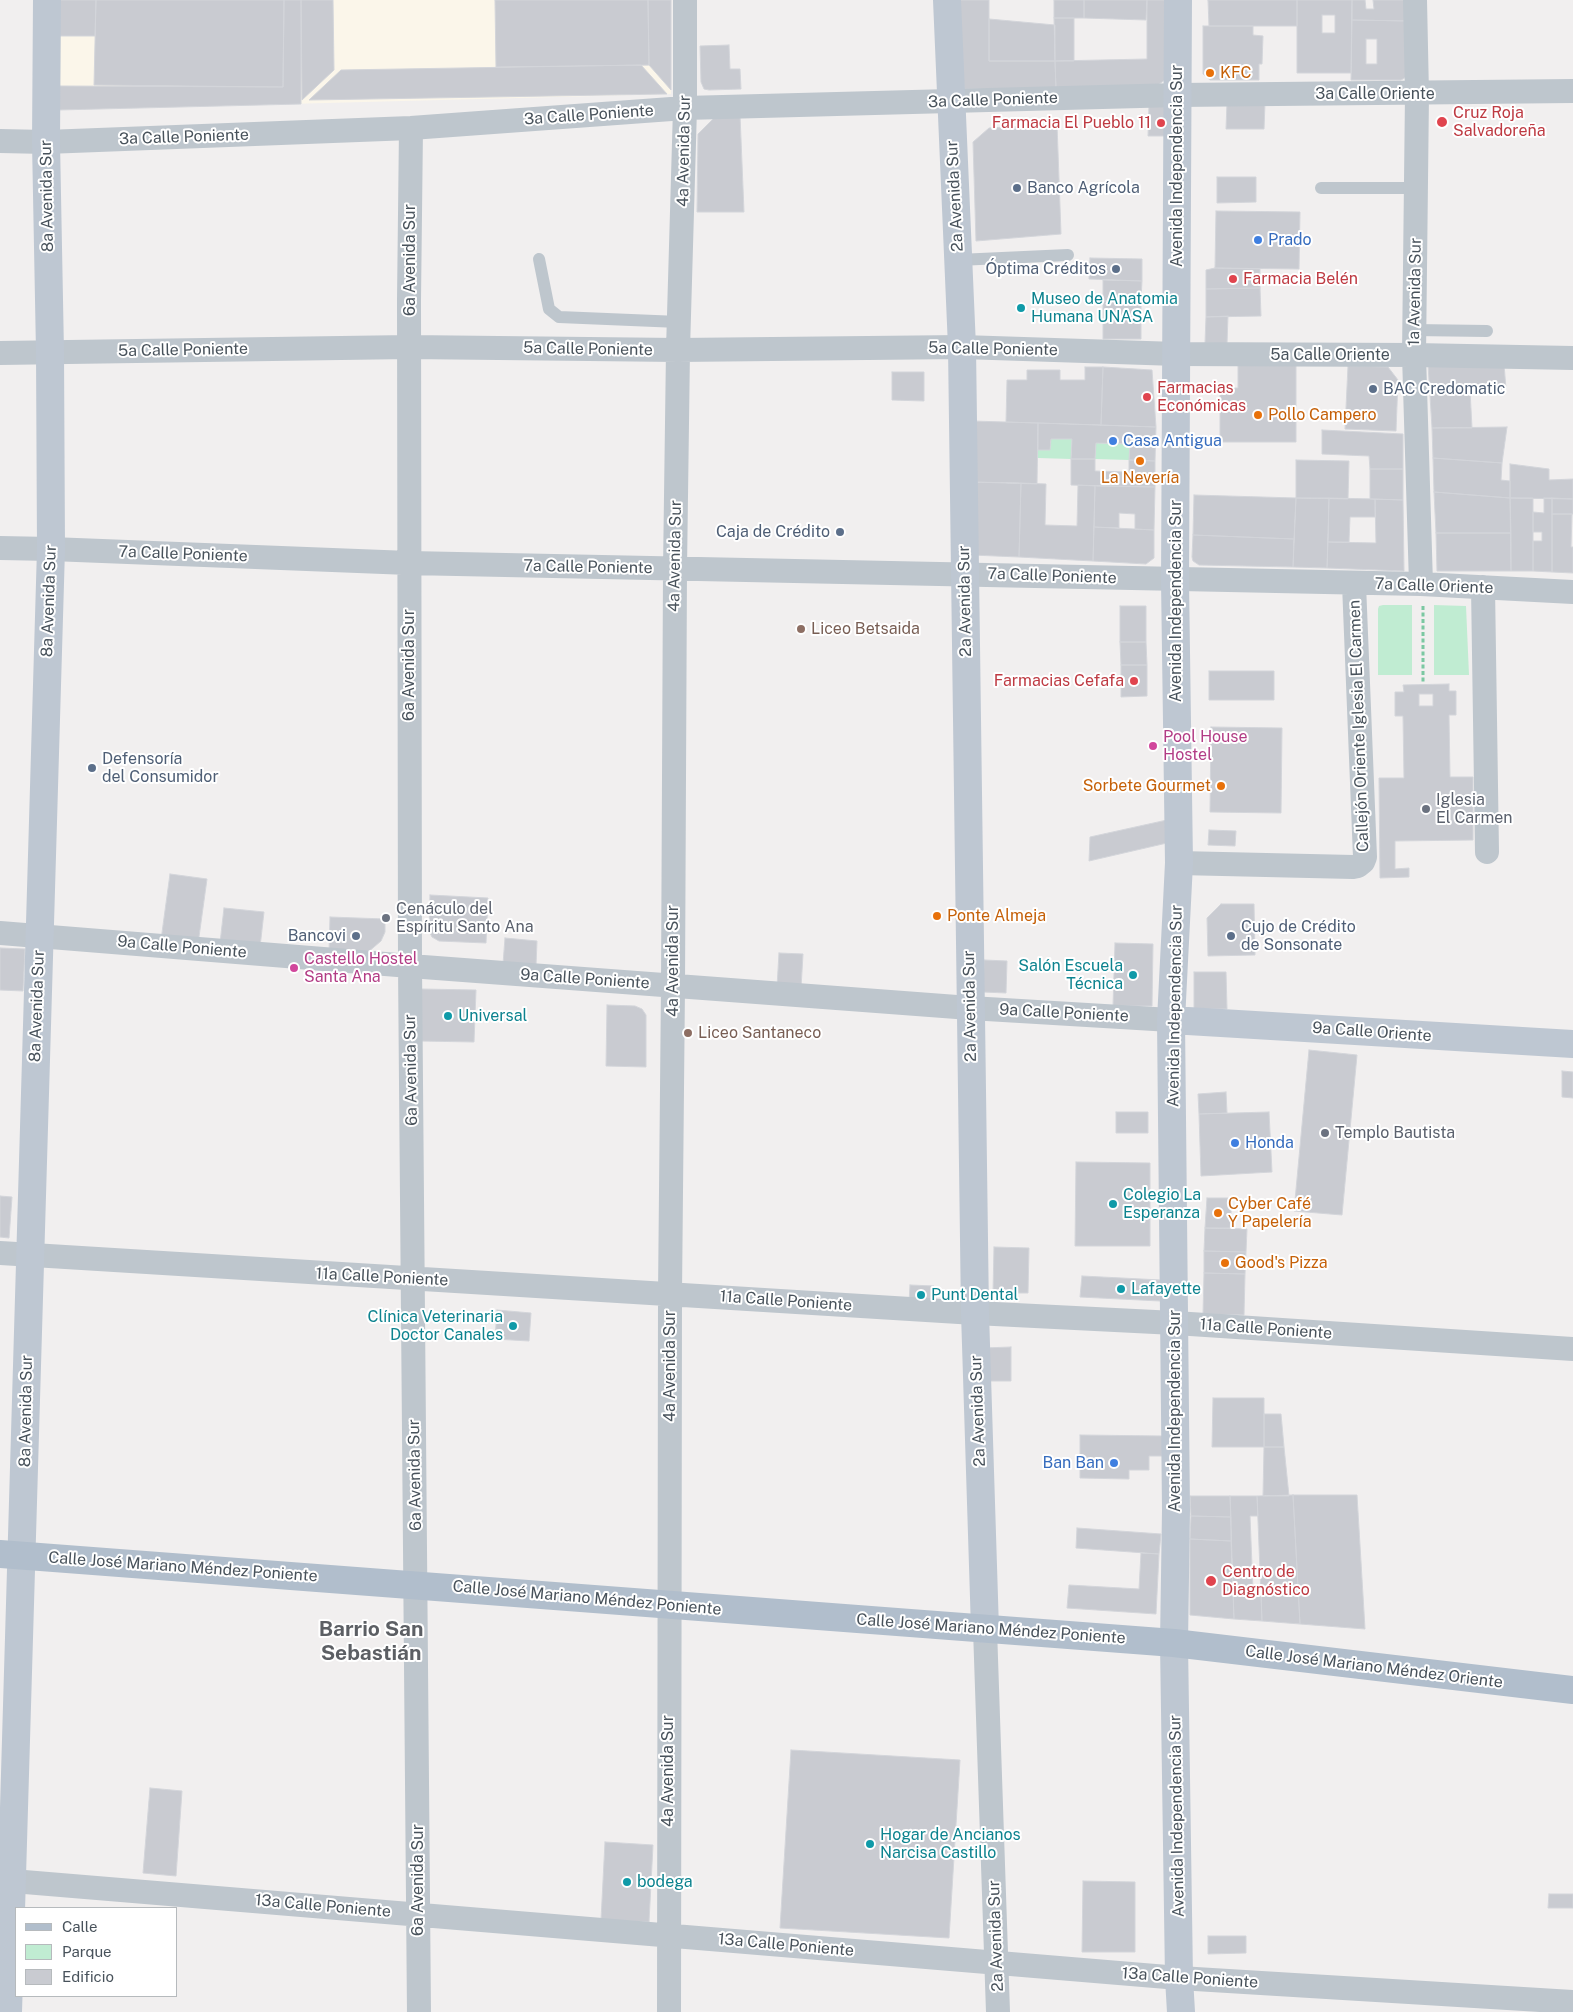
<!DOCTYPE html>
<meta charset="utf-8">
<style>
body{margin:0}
#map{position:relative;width:1573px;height:2012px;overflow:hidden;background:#f1efef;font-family:"Public Sans",sans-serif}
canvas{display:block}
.legend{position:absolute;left:15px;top:1907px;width:162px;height:90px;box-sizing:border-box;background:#fff;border:1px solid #b6babd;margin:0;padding:6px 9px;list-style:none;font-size:15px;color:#48525b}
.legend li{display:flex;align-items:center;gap:10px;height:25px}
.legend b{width:25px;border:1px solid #b6babd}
</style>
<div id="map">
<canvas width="1573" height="2012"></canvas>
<ul class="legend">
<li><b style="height:6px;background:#b1becc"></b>Calle</li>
<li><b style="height:14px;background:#c0ecd2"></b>Parque</li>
<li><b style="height:14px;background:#c9cbd1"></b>Edificio</li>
</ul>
</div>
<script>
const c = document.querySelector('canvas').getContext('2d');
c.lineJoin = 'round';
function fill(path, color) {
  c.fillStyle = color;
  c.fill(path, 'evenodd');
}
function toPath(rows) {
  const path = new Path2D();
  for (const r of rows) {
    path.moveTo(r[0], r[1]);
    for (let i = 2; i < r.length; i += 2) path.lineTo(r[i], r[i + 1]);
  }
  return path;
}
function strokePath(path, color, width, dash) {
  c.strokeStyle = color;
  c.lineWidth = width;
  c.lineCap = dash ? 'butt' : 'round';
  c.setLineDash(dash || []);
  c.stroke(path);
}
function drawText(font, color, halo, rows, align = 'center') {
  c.font = font + ' "Public Sans",sans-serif';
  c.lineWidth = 4;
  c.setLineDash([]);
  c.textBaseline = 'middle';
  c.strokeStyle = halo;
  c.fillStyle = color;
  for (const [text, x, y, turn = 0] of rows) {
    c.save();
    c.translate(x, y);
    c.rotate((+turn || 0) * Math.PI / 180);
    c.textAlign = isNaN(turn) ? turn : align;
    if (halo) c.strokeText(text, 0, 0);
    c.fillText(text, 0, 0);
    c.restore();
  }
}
const commercial = toPath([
 [60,0,671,0,671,94,58,110]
]);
const green = toPath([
 [1051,439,1072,439,1071,459,1038,458,1038,450,1050,450],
 [1096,443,1130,444,1129,460,1095,459],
 [1383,605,1412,605,1412,675,1378,675,1378,609,1379,606],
 [1434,605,1466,606,1469,675,1434,675]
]);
const building = toPath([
 [60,0,96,0,95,36,59,36,60,0],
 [96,0,284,0,283,87,94,85,96,0],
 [284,0,301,0,301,104,58,110,58,86,283,87,284,0],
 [301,0,333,0,334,70,302,100,301,0],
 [495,0,648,0,649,65,496,67,495,0],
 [648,0,671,0,671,90,649,65,648,0],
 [958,0,989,0,989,61,1055,61,1056,89,964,89,958,0],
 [1054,0,1084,0,1084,18,1054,18,1054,0],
 [1084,0,1147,0,1146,20,1084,18,1084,0],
 [1147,0,1165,0,1166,79,1154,88,1056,89,1055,61,1147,59,1147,0],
 [1208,0,1297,0,1297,26,1209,26,1208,0],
 [1297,0,1352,0,1351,73,1297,73,1297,0],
 [1322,15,1335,15,1335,33,1322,33,1322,15],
 [1352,0,1365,0,1366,9,1374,9,1373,0,1408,0,1408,21,1352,20,1352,0],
 [1054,18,1074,18,1074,61,1055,61,1054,18],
 [989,19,1055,25,1055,61,989,61,989,19],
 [1352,20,1408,21,1408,76,1401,80,1351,80,1352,20],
 [1366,39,1377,39,1377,64,1366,64,1366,39],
 [1203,26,1253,26,1253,35,1263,36,1262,64,1259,64,1259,80,1210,80,1203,74,1203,26],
 [729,45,730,69,740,69,741,89,709,90,704,89,701,82,700,46,729,45],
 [641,65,667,94,309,100,341,70,641,65],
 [1227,103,1265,103,1264,129,1226,129,1227,103],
 [1149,105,1164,106,1172,136,1148,136,1149,105],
 [717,115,740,115,744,212,697,212,698,134,717,115],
 [1057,124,1061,234,976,241,973,142,989,128,1057,124],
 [1217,177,1256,177,1256,202,1217,203,1217,177],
 [1216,211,1300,212,1299,269,1215,268,1216,211],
 [1090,258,1142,259,1142,281,1089,279,1090,258],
 [1215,268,1260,269,1260,288,1206,289,1206,270,1215,268],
 [1103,280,1142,281,1141,300,1103,301,1103,280],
 [1260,288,1261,316,1206,317,1206,289,1260,288],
 [1141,300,1141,339,1103,339,1103,301,1141,300],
 [1228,316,1227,344,1205,343,1206,317,1228,316],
 [1238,364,1296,364,1296,442,1220,442,1220,388,1238,388,1238,364],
 [1428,364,1504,364,1506,389,1470,390,1472,428,1432,428,1428,364],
 [1348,366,1388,367,1398,380,1396,431,1345,429,1348,366],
 [1085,367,1103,367,1101,425,1006,422,1007,380,1027,380,1027,370,1060,370,1060,380,1085,380,1085,367],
 [1103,367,1152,370,1156,427,1101,425,1103,367],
 [892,372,924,372,924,401,892,400,892,372],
 [972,421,1038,423,1037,484,972,482,972,421],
 [1038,423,1156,427,1155,461,1129,460,1130,444,1096,443,1095,459,1071,459,1072,439,1051,439,1050,450,1038,450,1038,423],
 [1507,427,1502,463,1433,458,1432,428,1507,427],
 [1322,430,1403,434,1403,469,1370,469,1369,456,1322,454,1322,430],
 [1433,458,1502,463,1501,480,1510,481,1510,498,1434,492,1433,458],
 [1071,459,1095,459,1095,471,1129,472,1129,460,1155,461,1155,487,1071,485,1071,459],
 [1296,460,1349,461,1348,499,1296,498,1296,460],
 [1510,464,1549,469,1549,480,1573,479,1573,499,1510,498,1510,464],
 [1370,469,1403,469,1403,500,1370,499,1370,469],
 [972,482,1021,483,1019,557,972,555,972,482],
 [1021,483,1046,484,1045,525,1077,526,1078,485,1095,486,1093,561,1019,557,1021,483],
 [1095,486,1155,487,1154,530,1135,529,1135,514,1119,513,1119,528,1094,527,1095,486],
 [1434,492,1510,498,1511,533,1436,533,1434,492],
 [1194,495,1296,498,1294,539,1193,535,1194,495],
 [1296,498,1329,498,1327,568,1293,567,1296,498],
 [1329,498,1375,499,1375,517,1350,517,1349,542,1328,542,1329,498],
 [1510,498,1533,498,1533,571,1511,571,1510,498],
 [1544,498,1552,498,1552,572,1533,571,1533,541,1542,541,1542,532,1533,532,1533,512,1544,513,1544,498],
 [1552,498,1573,499,1573,514,1552,514,1552,498],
 [1375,499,1403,500,1404,571,1327,568,1328,542,1376,543,1375,499],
 [1552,514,1572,514,1571,547,1573,547,1573,573,1552,572,1552,514],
 [1094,527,1154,530,1154,558,1146,564,1093,561,1094,527],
 [1436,533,1511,533,1511,571,1437,571,1436,533],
 [1193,535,1294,539,1293,567,1199,565,1193,561,1192,557,1193,535],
 [1120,606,1146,606,1146,642,1120,642,1120,606],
 [1120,642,1146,642,1147,665,1121,665,1120,642],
 [1121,665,1147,665,1147,696,1121,697,1121,665],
 [1209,671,1274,671,1274,700,1209,700,1209,671],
 [1449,684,1449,691,1456,691,1456,715,1449,715,1450,777,1473,777,1473,840,1395,841,1395,869,1409,868,1409,877,1380,878,1379,778,1404,778,1403,716,1395,716,1395,692,1404,692,1403,685,1449,684],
 [1419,694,1433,694,1433,706,1419,706,1419,694],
 [1211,727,1282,728,1281,813,1210,812,1211,727],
 [1167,820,1167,843,1089,861,1090,837,1167,820],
 [1209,830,1236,831,1235,846,1208,845,1209,830],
 [170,874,207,879,198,944,161,940,170,874],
 [430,895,488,898,486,943,439,941,432,937,429,931,430,895],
 [1221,904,1254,904,1255,955,1208,956,1207,918,1221,904],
 [224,908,264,912,260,947,220,943,224,908],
 [330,917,385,919,385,932,381,941,367,953,329,953,330,917],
 [505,938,537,941,536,966,503,964,505,938],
 [1115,943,1153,944,1152,1006,1113,1006,1115,943],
 [0,948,25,949,23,991,0,990,0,948],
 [779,953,803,954,801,988,777,987,779,953],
 [984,960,1007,961,1006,993,983,992,984,960],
 [1194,972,1226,972,1227,1009,1194,1009,1194,972],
 [421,989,476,990,474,1042,420,1041,421,989],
 [607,1005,635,1006,642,1009,646,1015,646,1067,606,1066,607,1005],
 [1309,1050,1357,1055,1342,1215,1294,1211,1309,1050],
 [1562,1071,1573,1072,1573,1098,1562,1097,1562,1071],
 [1226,1092,1227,1113,1199,1114,1198,1094,1226,1092],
 [1116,1112,1148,1112,1148,1133,1116,1133,1116,1112],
 [1269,1112,1272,1172,1201,1176,1199,1114,1269,1112],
 [1076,1162,1150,1163,1150,1246,1075,1246,1076,1162],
 [0,1196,12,1197,9,1238,0,1237,0,1196],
 [1207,1198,1232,1198,1230,1228,1205,1228,1207,1198],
 [1205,1228,1247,1229,1246,1252,1204,1251,1205,1228],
 [994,1247,1029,1248,1028,1293,993,1293,994,1247],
 [1204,1251,1246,1252,1245,1274,1204,1273,1204,1251],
 [1204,1273,1245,1274,1244,1315,1203,1314,1204,1273],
 [1082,1276,1161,1280,1160,1301,1080,1297,1082,1276],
 [910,1285,934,1286,932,1305,909,1303,910,1285],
 [497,1310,531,1313,529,1341,495,1339,497,1310],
 [1011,1347,1011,1381,984,1381,983,1348,1011,1347],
 [1213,1398,1264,1398,1264,1447,1212,1447,1213,1398],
 [1264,1414,1281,1414,1284,1447,1264,1447,1264,1414],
 [1080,1435,1163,1436,1162,1456,1149,1456,1149,1470,1129,1470,1129,1479,1080,1478,1080,1435],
 [1264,1447,1284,1447,1289,1496,1263,1496,1264,1447],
 [1293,1495,1357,1495,1365,1629,1300,1624,1293,1495],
 [1293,1495,1300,1624,1262,1621,1257,1496,1293,1495],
 [1190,1496,1230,1496,1231,1517,1191,1516,1190,1496],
 [1230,1496,1257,1496,1258,1516,1250,1516,1253,1591,1261,1592,1262,1621,1234,1619,1230,1496],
 [1191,1516,1231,1517,1231,1541,1190,1539,1191,1516],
 [1077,1528,1161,1534,1159,1554,1076,1548,1077,1528],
 [1190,1539,1231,1541,1234,1619,1190,1615,1190,1539],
 [1141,1553,1159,1554,1156,1614,1067,1608,1069,1585,1139,1589,1141,1553],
 [791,1750,960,1760,949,1938,780,1928,791,1750],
 [150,1788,182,1791,176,1876,143,1873,150,1788],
 [605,1842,653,1845,649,1922,601,1920,605,1842],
 [1083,1881,1135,1882,1135,1952,1082,1952,1083,1881],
 [1549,1894,1573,1894,1573,1908,1548,1908,1549,1894],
 [1208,1936,1246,1936,1246,1953,1208,1954,1208,1936]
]);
const path = toPath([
 [1423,606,1423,684]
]);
const lane = toPath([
 [1321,188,1416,188],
 [539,259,549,309,559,317,679,322],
 [958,260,1068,255],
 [1414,330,1487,331]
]);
const street = toPath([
 [1415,0,1417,94,1414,355,1421,584],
 [411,128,409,300,410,966,419,2012],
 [0,141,46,142,411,128,685,108,1178,95,1573,91],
 [0,353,409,347,678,350,962,347,1177,354,1414,355,1573,358],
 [0,548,51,549,409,563,1421,584,1573,592],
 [1483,587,1487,852],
 [1179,863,1353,867,1358,866,1363,862,1365,857,1354,584],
 [0,933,410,966,970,1008,1171,1020],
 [0,1253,975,1313,1175,1323,1573,1349],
 [985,1629,998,2012],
 [0,1880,1179,1978,1573,2002],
 [669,2012,670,1294,673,986,675,569,678,350,685,108,685,0]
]);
const secondary = toPath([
 [947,0,962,347,975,1313,985,1629],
 [1178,0,1175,581,1179,863,1171,1020,1176,1510,1174,1643,1179,1978,1181,2012],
 [1171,1020,1573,1044],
 [8,2012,51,549,50,352,46,142,47,0]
]);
const primary = toPath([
 [0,1554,1174,1643,1573,1690]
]);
const markers = [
 [1210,73,5,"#e8710a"],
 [1442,122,6,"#e0444e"],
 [1161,123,5,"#e0444e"],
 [1017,188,5,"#5c6f8a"],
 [1258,240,5,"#3f7fe0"],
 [1116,269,5,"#5c6f8a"],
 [1233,279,5,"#e0444e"],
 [1021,308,5,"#0f9aa8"],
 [1373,389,5,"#5c6f8a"],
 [1147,397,5,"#e0444e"],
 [1258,415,5,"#e8710a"],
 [1113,441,5,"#3f7fe0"],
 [1140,461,5,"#e8710a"],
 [840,532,5,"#5c6f8a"],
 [801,629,5,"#8d6e63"],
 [1134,681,5,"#e0444e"],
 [1153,746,5,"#d1479c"],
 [92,768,5,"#5c6f8a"],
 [1221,786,5,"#e8710a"],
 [1426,809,5,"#6b7280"],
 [937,916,5,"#e8710a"],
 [386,918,5,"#6b7280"],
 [356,936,5,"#5c6f8a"],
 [1231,936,5,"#5c6f8a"],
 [294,968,5,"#d1479c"],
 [1133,975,5,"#0f9aa8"],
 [448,1016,5,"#0f9aa8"],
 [688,1033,5,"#8d6e63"],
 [1325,1133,5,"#6b7280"],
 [1235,1143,5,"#3f7fe0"],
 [1113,1204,5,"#0f9aa8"],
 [1218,1213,5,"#e8710a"],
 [1225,1263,5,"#e8710a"],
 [1121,1289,5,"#0f9aa8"],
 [921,1295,5,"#0f9aa8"],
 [513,1326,5,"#0f9aa8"],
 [1114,1463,5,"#3f7fe0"],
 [1211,1581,6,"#e0444e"],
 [870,1844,5,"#0f9aa8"],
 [627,1882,5,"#0f9aa8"]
];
const foodNames = [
 ["KFC",1220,73],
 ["Pollo Campero",1268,415],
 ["La Nevería",1140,478,"center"],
 ["Sorbete Gourmet",1211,786,"right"],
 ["Ponte Almeja",947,916],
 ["Cyber Café",1228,1204],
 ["Y Papelería",1228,1222],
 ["Good's Pizza",1235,1263]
];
const streetNames = [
 ["3a Calle Oriente",1375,94],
 ["3a Calle Poniente",993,100,-2],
 ["3a Calle Poniente",589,115,-4],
 ["3a Calle Poniente",184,137,-2],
 ["4a Avenida Sur",684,151,-89],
 ["Avenida Independencia Sur",1177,166,-90],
 ["8a Avenida Sur",47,196,-91],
 ["2a Avenida Sur",955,196,-93],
 ["6a Avenida Sur",410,260,-90],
 ["1a Avenida Sur",1415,292,-89],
 ["5a Calle Poniente",588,349,1],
 ["5a Calle Poniente",993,349,1],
 ["5a Calle Poniente",183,350,-1],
 ["5a Calle Oriente",1330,355],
 ["7a Calle Poniente",183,554,2],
 ["4a Avenida Sur",675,556,-89],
 ["7a Calle Poniente",588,567,1],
 ["7a Calle Poniente",1052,576,2],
 ["7a Calle Oriente",1434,586,2],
 ["8a Avenida Sur",49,601,-88],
 ["2a Avenida Sur",965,601,-91],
 ["Avenida Independencia Sur",1176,601,-90],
 ["6a Avenida Sur",409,665,-90],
 ["Callejón Oriente Iglesia El Carmen",1359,726,-92],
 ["9a Calle Poniente",182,947,5],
 ["4a Avenida Sur",673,961,-90],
 ["9a Calle Poniente",585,979,4],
 ["8a Avenida Sur",37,1006,-88],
 ["2a Avenida Sur",970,1006,-91],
 ["Avenida Independencia Sur",1175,1006,-89],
 ["9a Calle Poniente",1064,1013,3],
 ["9a Calle Oriente",1372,1032,4],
 ["6a Avenida Sur",411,1070,-91],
 ["11a Calle Poniente",382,1277,3],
 ["11a Calle Poniente",786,1301,4],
 ["11a Calle Poniente",1266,1329,4],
 ["4a Avenida Sur",670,1366,-90],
 ["8a Avenida Sur",26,1411,-89],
 ["2a Avenida Sur",978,1411,-92],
 ["Avenida Independencia Sur",1175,1411,-90],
 ["6a Avenida Sur",415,1475,-91],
 ["Calle José Mariano Méndez Poniente",183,1567,4],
 ["Calle José Mariano Méndez Poniente",587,1598,5],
 ["Calle José Mariano Méndez Poniente",991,1629,4],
 ["Calle José Mariano Méndez Oriente",1374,1667,7],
 ["4a Avenida Sur",668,1771,-90],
 ["Avenida Independencia Sur",1177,1816,-91],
 ["6a Avenida Sur",418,1880,-90],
 ["13a Calle Poniente",323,1906,5],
 ["2a Avenida Sur",996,1936,-92],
 ["13a Calle Poniente",786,1945,5],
 ["13a Calle Poniente",1190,1978,4]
];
const healthNames = [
 ["Cruz Roja",1453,113],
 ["Salvadoreña",1453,131],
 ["Farmacia El Pueblo 11",1151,123,"right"],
 ["Farmacia Belén",1243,279],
 ["Farmacias",1157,388],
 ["Económicas",1157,406],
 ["Farmacias Cefafa",1124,681,"right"],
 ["Centro de",1222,1572],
 ["Diagnóstico",1222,1590]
];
const serviceNames = [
 ["Banco Agrícola",1027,188],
 ["Óptima Créditos",1106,269,"right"],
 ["BAC Credomatic",1383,389],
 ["Caja de Crédito",830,532,"right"],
 ["Defensoría",102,759],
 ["del Consumidor",102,777],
 ["Cujo de Crédito",1241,927],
 ["de Sonsonate",1241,945],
 ["Bancovi",346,936,"right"]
];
const shopNames = [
 ["Prado",1268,240],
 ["Casa Antigua",1123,441],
 ["Honda",1245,1143],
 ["Ban Ban",1104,1463,"right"]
];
const cultureNames = [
 ["Museo de Anatomia",1031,299],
 ["Humana UNASA",1031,317],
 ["Salón Escuela",1123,966,"right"],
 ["Técnica",1123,984,"right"],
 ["Universal",458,1016],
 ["Colegio La",1123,1195],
 ["Esperanza",1123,1213],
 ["Lafayette",1131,1289],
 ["Punt Dental",931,1295],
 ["Clínica Veterinaria",503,1317,"right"],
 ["Doctor Canales",503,1335,"right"],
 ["Hogar de Ancianos",880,1835],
 ["Narcisa Castillo",880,1853],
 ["bodega",637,1882]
];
const educationNames = [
 ["Liceo Betsaida",811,629],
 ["Liceo Santaneco",698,1033]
];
const hotelNames = [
 ["Pool House",1163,737],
 ["Hostel",1163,755],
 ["Castello Hostel",304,959],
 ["Santa Ana",304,977]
];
const worshipNames = [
 ["Iglesia",1436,800],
 ["El Carmen",1436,818],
 ["Cenáculo del",396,909],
 ["Espíritu Santo Ana",396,927],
 ["Templo Bautista",1335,1133]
];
const districtNames = [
 ["Barrio San",371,1630],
 ["Sebastián",371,1654]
];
fill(commercial, '#fbf6ea');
fill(green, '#c0ecd2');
fill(building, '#c9cbd1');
strokePath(building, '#d3d5da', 1);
strokePath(path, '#7bc8a2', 3, [4, 2.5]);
strokePath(lane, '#bec6cd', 12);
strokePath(street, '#bec6cd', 24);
strokePath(secondary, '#bec7d2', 28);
strokePath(primary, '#b1becc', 28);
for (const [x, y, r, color] of markers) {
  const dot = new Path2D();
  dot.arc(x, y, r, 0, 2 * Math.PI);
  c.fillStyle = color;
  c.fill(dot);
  strokePath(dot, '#fff', 2);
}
drawText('16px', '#c56008', '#fff', foodNames, 'left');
drawText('16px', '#48525b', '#fff', streetNames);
drawText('16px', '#be3a42', '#fff', healthNames, 'left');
drawText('16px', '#4e5e75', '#fff', serviceNames, 'left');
drawText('16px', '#366cbe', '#fff', shopNames, 'left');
drawText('16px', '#0d838f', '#fff', cultureNames, 'left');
drawText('16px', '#785e54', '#fff', educationNames, 'left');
drawText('16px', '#b23c85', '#fff', hotelNames, 'left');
drawText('16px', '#5b616d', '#fff', worshipNames, 'left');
drawText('bold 21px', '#5c5f64', '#fff', districtNames);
</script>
